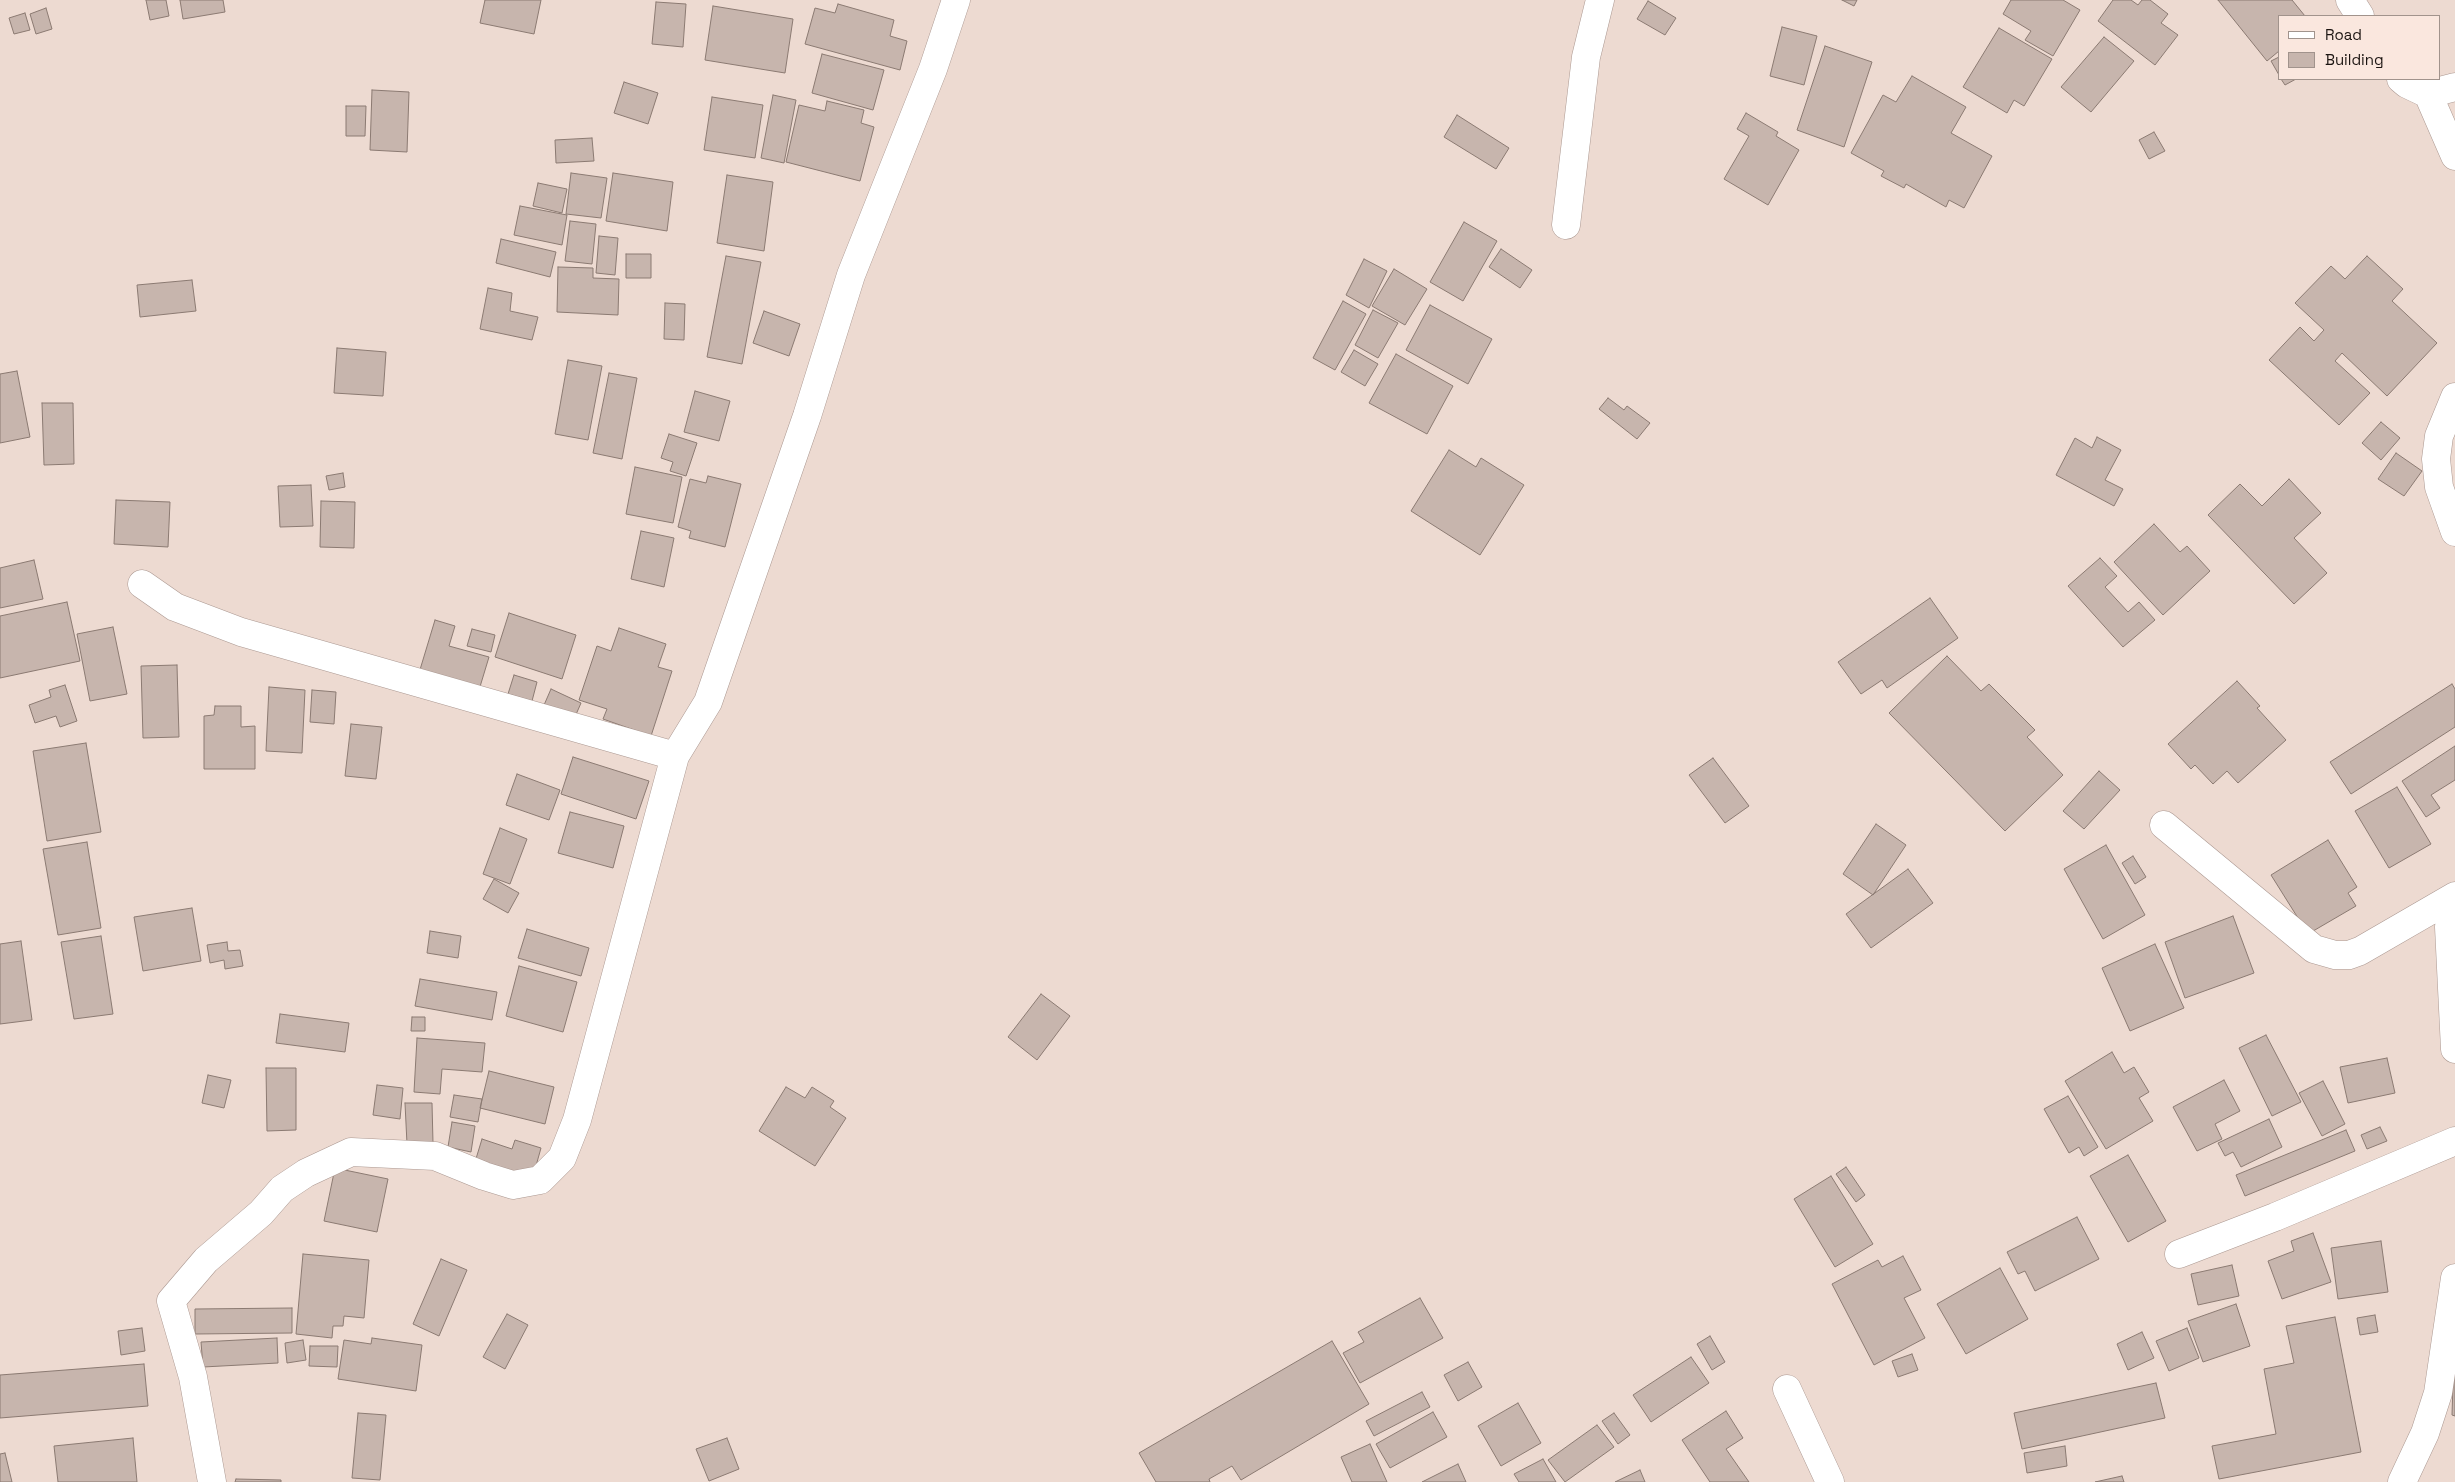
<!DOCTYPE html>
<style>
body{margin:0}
#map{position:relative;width:2455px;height:1482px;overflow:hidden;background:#eddad1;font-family:"Space Grotesk",sans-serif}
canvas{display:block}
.legend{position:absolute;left:2278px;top:15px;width:162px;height:65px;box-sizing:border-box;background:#fae7de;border:1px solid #a1938c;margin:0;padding:6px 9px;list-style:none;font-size:15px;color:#1c1512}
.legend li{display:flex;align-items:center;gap:10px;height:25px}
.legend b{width:25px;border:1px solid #a1938c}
</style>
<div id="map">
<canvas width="2455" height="1482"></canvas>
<ul class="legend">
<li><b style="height:6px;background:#fff"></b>Road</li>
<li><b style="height:14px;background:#c7b5ad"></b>Building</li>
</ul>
</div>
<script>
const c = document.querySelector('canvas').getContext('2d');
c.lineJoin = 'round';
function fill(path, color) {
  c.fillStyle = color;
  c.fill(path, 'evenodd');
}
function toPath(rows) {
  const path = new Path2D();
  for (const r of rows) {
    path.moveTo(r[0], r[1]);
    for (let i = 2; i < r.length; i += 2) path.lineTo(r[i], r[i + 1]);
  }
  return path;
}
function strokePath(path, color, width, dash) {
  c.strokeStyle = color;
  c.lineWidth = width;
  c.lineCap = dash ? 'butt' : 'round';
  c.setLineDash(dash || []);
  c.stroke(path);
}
const building = toPath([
 [146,0,166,0,169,16,150,20,146,0],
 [180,0,223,0,225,12,183,19,180,0],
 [485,0,541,0,534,34,480,23,485,0],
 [1842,0,1857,0,1854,6,1842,0],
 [2011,0,2063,0,2080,10,2053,56,2025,40,2031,31,2003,14,2011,0],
 [2113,0,2131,0,2138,5,2142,0,2150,0,2168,14,2161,23,2178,35,2155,65,2098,21,2113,0],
 [2218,0,2292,0,2305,16,2279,16,2279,51,2267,61,2218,0],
 [1648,1,1676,18,1665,35,1637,19,1648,1],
 [656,2,686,4,683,47,652,44,656,2],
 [838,4,894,20,890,36,907,41,900,70,805,44,815,8,835,13,838,4],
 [713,6,793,19,785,73,705,60,713,6],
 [46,8,52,29,36,34,30,14,46,8],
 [25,13,30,30,14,34,9,18,25,13],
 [1782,27,1817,36,1804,85,1770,76,1782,27],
 [1999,28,2052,59,2024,106,2014,100,2007,113,1963,87,1999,28],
 [2104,37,2134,61,2091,112,2061,87,2104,37],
 [1825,46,1872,62,1844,147,1797,130,1825,46],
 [822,54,884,70,873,110,812,93,822,54],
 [2279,57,2279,75,2271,61,2279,57],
 [1912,76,1966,107,1951,133,1992,156,1964,208,1949,200,1946,207,1906,184,1904,188,1881,176,1884,171,1851,153,1883,95,1896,102,1912,76],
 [2281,79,2296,79,2285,85,2281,79],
 [624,82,658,93,648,124,614,113,624,82],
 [372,90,409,92,407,152,370,150,372,90],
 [773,95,796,100,784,163,761,158,773,95],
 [712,97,763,105,755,158,704,150,712,97],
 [827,101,864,110,861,123,874,127,860,181,786,162,799,105,825,111,827,101],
 [346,106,366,106,365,136,346,136,346,106],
 [1746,113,1778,132,1776,136,1799,150,1768,205,1724,179,1749,136,1737,129,1746,113],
 [1457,115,1509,148,1496,169,1444,137,1457,115],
 [2154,132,2165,151,2149,159,2139,140,2154,132],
 [592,138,594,161,556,163,555,140,592,138],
 [571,173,607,178,601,218,566,214,571,173],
 [613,173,673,182,667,231,606,221,613,173],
 [727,175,773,182,764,251,717,243,727,175],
 [538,183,567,189,562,213,533,206,538,183],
 [520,206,567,215,562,245,514,235,520,206],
 [570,221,596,224,592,264,565,261,570,221],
 [1464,222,1497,241,1463,301,1430,282,1464,222],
 [599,236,618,238,615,275,596,273,599,236],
 [501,239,556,252,550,277,496,263,501,239],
 [1501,249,1532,270,1520,288,1489,267,1501,249],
 [626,254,651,254,651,278,626,278,626,254],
 [726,256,761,262,742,364,707,357,726,256],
 [2367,256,2403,289,2392,301,2437,343,2387,396,2342,353,2335,361,2370,393,2339,425,2269,360,2300,327,2314,341,2324,330,2295,303,2331,266,2345,279,2367,256],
 [1364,259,1387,271,1369,308,1346,295,1364,259],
 [558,267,593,268,593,278,619,279,618,315,557,312,558,267],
 [1394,269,1427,289,1405,325,1372,306,1394,269],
 [192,280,196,311,140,317,137,285,192,280],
 [488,288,512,293,510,311,538,317,532,340,480,329,488,288],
 [1343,301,1366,314,1335,370,1313,358,1343,301],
 [665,303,685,304,684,340,664,339,665,303],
 [1430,305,1492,339,1468,384,1406,350,1430,305],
 [1373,310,1398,323,1378,358,1355,345,1373,310],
 [764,311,800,324,789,356,753,343,764,311],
 [337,348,386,352,383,396,334,393,337,348],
 [1354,350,1378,364,1365,386,1341,372,1354,350],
 [1396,354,1453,386,1427,434,1369,403,1396,354],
 [568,360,602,366,588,440,555,434,568,360],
 [17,371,30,437,0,443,0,374,17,371],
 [609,373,637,378,622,459,593,453,609,373],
 [695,391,730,401,719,441,684,432,695,391],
 [1608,398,1624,410,1627,406,1650,423,1637,439,1599,409,1608,398],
 [42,403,73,403,74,464,44,465,42,403],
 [2381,422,2400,438,2381,460,2362,443,2381,422],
 [669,434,697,443,686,476,670,471,673,462,661,458,669,434],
 [2097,437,2121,450,2105,480,2123,489,2114,506,2056,475,2075,438,2092,448,2097,437],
 [1449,450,1476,467,1481,458,1524,485,1480,555,1411,511,1449,450],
 [2396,453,2422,471,2404,496,2378,479,2396,453],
 [635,467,682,477,673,523,626,514,635,467],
 [343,473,345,487,329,490,326,476,343,473],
 [708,476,741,484,725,547,689,538,691,531,678,527,690,479,706,483,708,476],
 [2289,479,2321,513,2294,538,2327,573,2294,604,2208,515,2240,484,2262,506,2289,479],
 [311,485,313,526,280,527,278,486,311,485],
 [116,500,170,502,168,547,114,544,116,500],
 [321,501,355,502,354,548,320,547,321,501],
 [2154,524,2180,552,2187,546,2210,571,2163,615,2114,562,2154,524],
 [641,531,674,538,664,587,631,579,641,531],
 [2100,558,2117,576,2105,587,2128,612,2139,602,2155,620,2123,647,2068,586,2100,558],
 [34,560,43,599,0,608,0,568,34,560],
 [1930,598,1958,638,1887,688,1882,680,1861,694,1838,662,1930,598],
 [67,602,80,661,0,678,0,616,67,602],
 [509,613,576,635,562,679,495,657,509,613],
 [435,620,455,626,449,646,489,657,479,690,419,673,435,620],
 [113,627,127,694,90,701,77,634,113,627],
 [619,628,666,644,658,667,672,671,651,736,603,719,607,709,579,700,597,646,611,651,619,628],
 [472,629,495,635,491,652,467,646,472,629],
 [1947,656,1981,691,1989,684,2035,730,2027,737,2063,775,2005,831,1889,713,1947,656],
 [177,665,179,737,143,738,141,666,177,665],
 [514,675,537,682,532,701,508,694,514,675],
 [2237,681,2260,706,2257,708,2286,740,2238,783,2227,771,2213,784,2195,765,2191,769,2168,744,2237,681],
 [2452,684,2455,689,2455,727,2351,794,2330,762,2452,684],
 [65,685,77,721,60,727,56,716,35,723,29,705,51,697,49,690,65,685],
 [269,687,305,690,302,753,266,751,269,687],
 [551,689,581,703,571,726,541,712,551,689],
 [312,690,336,692,334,724,310,722,312,690],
 [215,706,241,706,241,727,255,726,255,769,204,769,204,716,214,715,215,706],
 [351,724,382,727,376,779,345,776,351,724],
 [86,743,101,832,47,841,33,751,86,743],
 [2455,746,2455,780,2431,795,2440,808,2426,817,2402,781,2455,746],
 [573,757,649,781,636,819,561,794,573,757],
 [1713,758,1749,806,1725,823,1689,775,1713,758],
 [2099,771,2120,790,2084,829,2063,811,2099,771],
 [517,774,560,790,549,820,506,805,517,774],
 [2397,787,2431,844,2389,868,2355,811,2397,787],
 [570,812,624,826,613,868,558,853,570,812],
 [1876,824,1906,845,1873,895,1843,874,1876,824],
 [500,828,527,839,510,884,483,874,500,828],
 [2328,840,2357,887,2348,893,2356,906,2308,934,2271,875,2328,840],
 [87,842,101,928,58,935,43,849,87,842],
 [2106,845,2145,915,2103,939,2064,869,2106,845],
 [2133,856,2146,877,2135,884,2122,863,2133,856],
 [1908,869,1933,903,1871,948,1846,914,1908,869],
 [494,879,519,893,508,913,483,899,494,879],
 [192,908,201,961,143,971,134,917,192,908],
 [2233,916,2254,973,2185,998,2165,942,2233,916],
 [527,929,589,948,581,976,518,958,527,929],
 [430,931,461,936,458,958,427,953,430,931],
 [101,936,113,1014,74,1019,61,942,101,936],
 [21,941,32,1020,0,1024,0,944,21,941],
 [227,942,228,951,240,950,243,966,225,969,224,960,210,963,207,945,227,942],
 [2155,944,2184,1008,2130,1031,2102,968,2155,944],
 [519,966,577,982,563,1032,506,1016,519,966],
 [420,979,497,992,492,1020,415,1006,420,979],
 [1041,994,1070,1016,1037,1060,1008,1037,1041,994],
 [280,1014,349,1023,345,1052,276,1043,280,1014],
 [412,1017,425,1017,425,1031,411,1031,412,1017],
 [2266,1035,2301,1102,2272,1116,2239,1048,2266,1035],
 [417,1038,485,1043,482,1072,442,1069,440,1094,414,1092,417,1038],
 [2112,1052,2124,1073,2134,1067,2149,1092,2139,1098,2153,1121,2106,1149,2065,1081,2112,1052],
 [2387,1058,2395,1093,2348,1103,2340,1067,2387,1058],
 [266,1068,296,1068,296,1130,267,1131,266,1068],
 [489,1071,554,1087,545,1124,480,1108,489,1071],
 [208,1075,231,1080,224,1108,202,1103,208,1075],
 [2224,1080,2240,1111,2215,1124,2222,1139,2197,1151,2173,1107,2224,1080],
 [2323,1081,2345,1124,2322,1136,2299,1093,2323,1081],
 [377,1085,403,1088,400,1119,373,1115,377,1085],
 [786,1087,805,1098,812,1087,834,1101,830,1107,846,1118,815,1166,759,1131,786,1087],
 [454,1095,482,1099,478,1122,450,1117,454,1095],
 [2068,1096,2098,1147,2084,1156,2079,1147,2069,1153,2044,1109,2068,1096],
 [405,1103,432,1103,433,1143,407,1144,405,1103],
 [2269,1119,2282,1147,2241,1167,2233,1152,2225,1156,2218,1143,2269,1119],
 [452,1122,475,1126,471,1152,448,1147,452,1122],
 [2380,1127,2387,1141,2367,1149,2361,1135,2380,1127],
 [2346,1130,2355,1151,2245,1196,2236,1175,2346,1130],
 [482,1139,512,1149,515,1140,541,1148,532,1180,475,1162,482,1139],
 [2128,1155,2166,1221,2128,1242,2090,1176,2128,1155],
 [1846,1167,1865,1195,1856,1202,1836,1174,1846,1167],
 [335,1168,388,1179,377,1232,324,1221,335,1168],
 [1831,1176,1873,1244,1835,1267,1794,1199,1831,1176],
 [2077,1217,2099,1259,2035,1291,2025,1271,2018,1274,2007,1252,2077,1217],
 [2313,1233,2331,1282,2282,1299,2268,1261,2294,1251,2291,1241,2313,1233],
 [2381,1241,2388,1292,2338,1299,2331,1248,2381,1241],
 [303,1254,369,1260,364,1318,344,1316,343,1326,333,1326,332,1338,296,1334,303,1254],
 [1903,1256,1921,1290,1904,1298,1925,1338,1874,1365,1832,1284,1878,1260,1882,1267,1903,1256],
 [441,1259,467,1270,439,1336,413,1324,441,1259],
 [2232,1265,2239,1296,2198,1305,2191,1274,2232,1265],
 [2000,1268,2028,1319,1966,1354,1937,1304,2000,1268],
 [1420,1298,1443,1338,1360,1383,1343,1353,1364,1342,1358,1332,1420,1298],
 [2236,1304,2250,1346,2203,1362,2188,1321,2236,1304],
 [292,1308,292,1333,195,1334,195,1309,292,1308],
 [507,1314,528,1325,505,1369,483,1357,507,1314],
 [2375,1315,2378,1332,2360,1335,2357,1318,2375,1315],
 [2335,1317,2361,1452,2219,1479,2212,1446,2276,1434,2264,1369,2294,1363,2286,1326,2335,1317],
 [2455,1321,2455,1416,2452,1415,2455,1321],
 [142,1328,145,1351,121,1355,118,1331,142,1328],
 [2187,1328,2199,1358,2169,1371,2156,1341,2187,1328],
 [2142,1332,2154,1358,2128,1370,2117,1344,2142,1332],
 [1710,1336,1725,1362,1712,1370,1697,1344,1710,1336],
 [277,1338,278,1363,203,1367,201,1342,277,1338],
 [372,1338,422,1345,416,1391,338,1379,344,1340,371,1344,372,1338],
 [303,1340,306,1360,287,1363,285,1343,303,1340],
 [1332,1341,1369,1404,1241,1480,1232,1466,1209,1479,1210,1482,1156,1482,1139,1453,1332,1341],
 [310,1346,338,1346,337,1367,309,1366,310,1346],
 [1912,1354,1918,1370,1898,1377,1892,1361,1912,1354],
 [1691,1357,1709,1383,1651,1422,1633,1395,1691,1357],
 [1468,1362,1482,1387,1458,1401,1444,1375,1468,1362],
 [144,1364,148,1406,0,1418,0,1375,144,1364],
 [2156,1383,2165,1418,2022,1449,2014,1413,2156,1383],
 [1422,1392,1430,1407,1374,1436,1366,1421,1422,1392],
 [1518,1403,1541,1443,1501,1466,1478,1426,1518,1403],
 [1726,1411,1743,1438,1726,1449,1749,1482,1710,1482,1682,1440,1726,1411],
 [1433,1412,1447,1437,1390,1468,1376,1444,1433,1412],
 [358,1413,386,1415,380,1480,352,1478,358,1413],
 [1614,1413,1630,1435,1618,1444,1602,1421,1614,1413],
 [1597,1425,1614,1447,1565,1482,1548,1460,1597,1425],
 [133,1438,137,1482,58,1482,54,1446,133,1438],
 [727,1438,739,1469,709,1481,696,1449,727,1438],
 [1370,1444,1387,1482,1352,1482,1341,1457,1370,1444],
 [2065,1446,2067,1466,2027,1473,2024,1453,2065,1446],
 [5,1453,12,1482,0,1482,0,1454,5,1453],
 [1543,1459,1556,1482,1519,1482,1514,1474,1543,1459],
 [1458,1464,1466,1482,1422,1482,1458,1464],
 [1640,1470,1645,1482,1615,1482,1640,1470],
 [2122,1476,2124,1482,2095,1482,2122,1476],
 [236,1479,281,1480,281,1482,235,1482,236,1479]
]);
const minor = toPath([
 [2350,0,2360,16],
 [2401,79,2407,84,2428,94,2455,87],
 [2428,94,2455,156],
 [1566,225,1586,57,1600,0],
 [2455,397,2439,436,2436,459,2439,487,2455,532],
 [142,584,175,607,241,632,675,756],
 [2164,825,2314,949,2335,955,2349,955,2360,951,2455,896],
 [2455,897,2449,927,2455,1049],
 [2179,1254,2275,1217,2455,1141],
 [1787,1389,1830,1482],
 [212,1482,193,1377,171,1301,206,1260,261,1213,282,1189,306,1173,351,1152,435,1156,484,1176,513,1185,540,1180,562,1158,577,1120,675,756,708,702,807,416,851,275,933,69,956,0],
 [2402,1482,2425,1433,2438,1393,2455,1278]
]);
fill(building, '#c7b5ad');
strokePath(building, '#8b7a72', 1);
strokePath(minor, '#ab9891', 29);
strokePath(minor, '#fff', 28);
</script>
